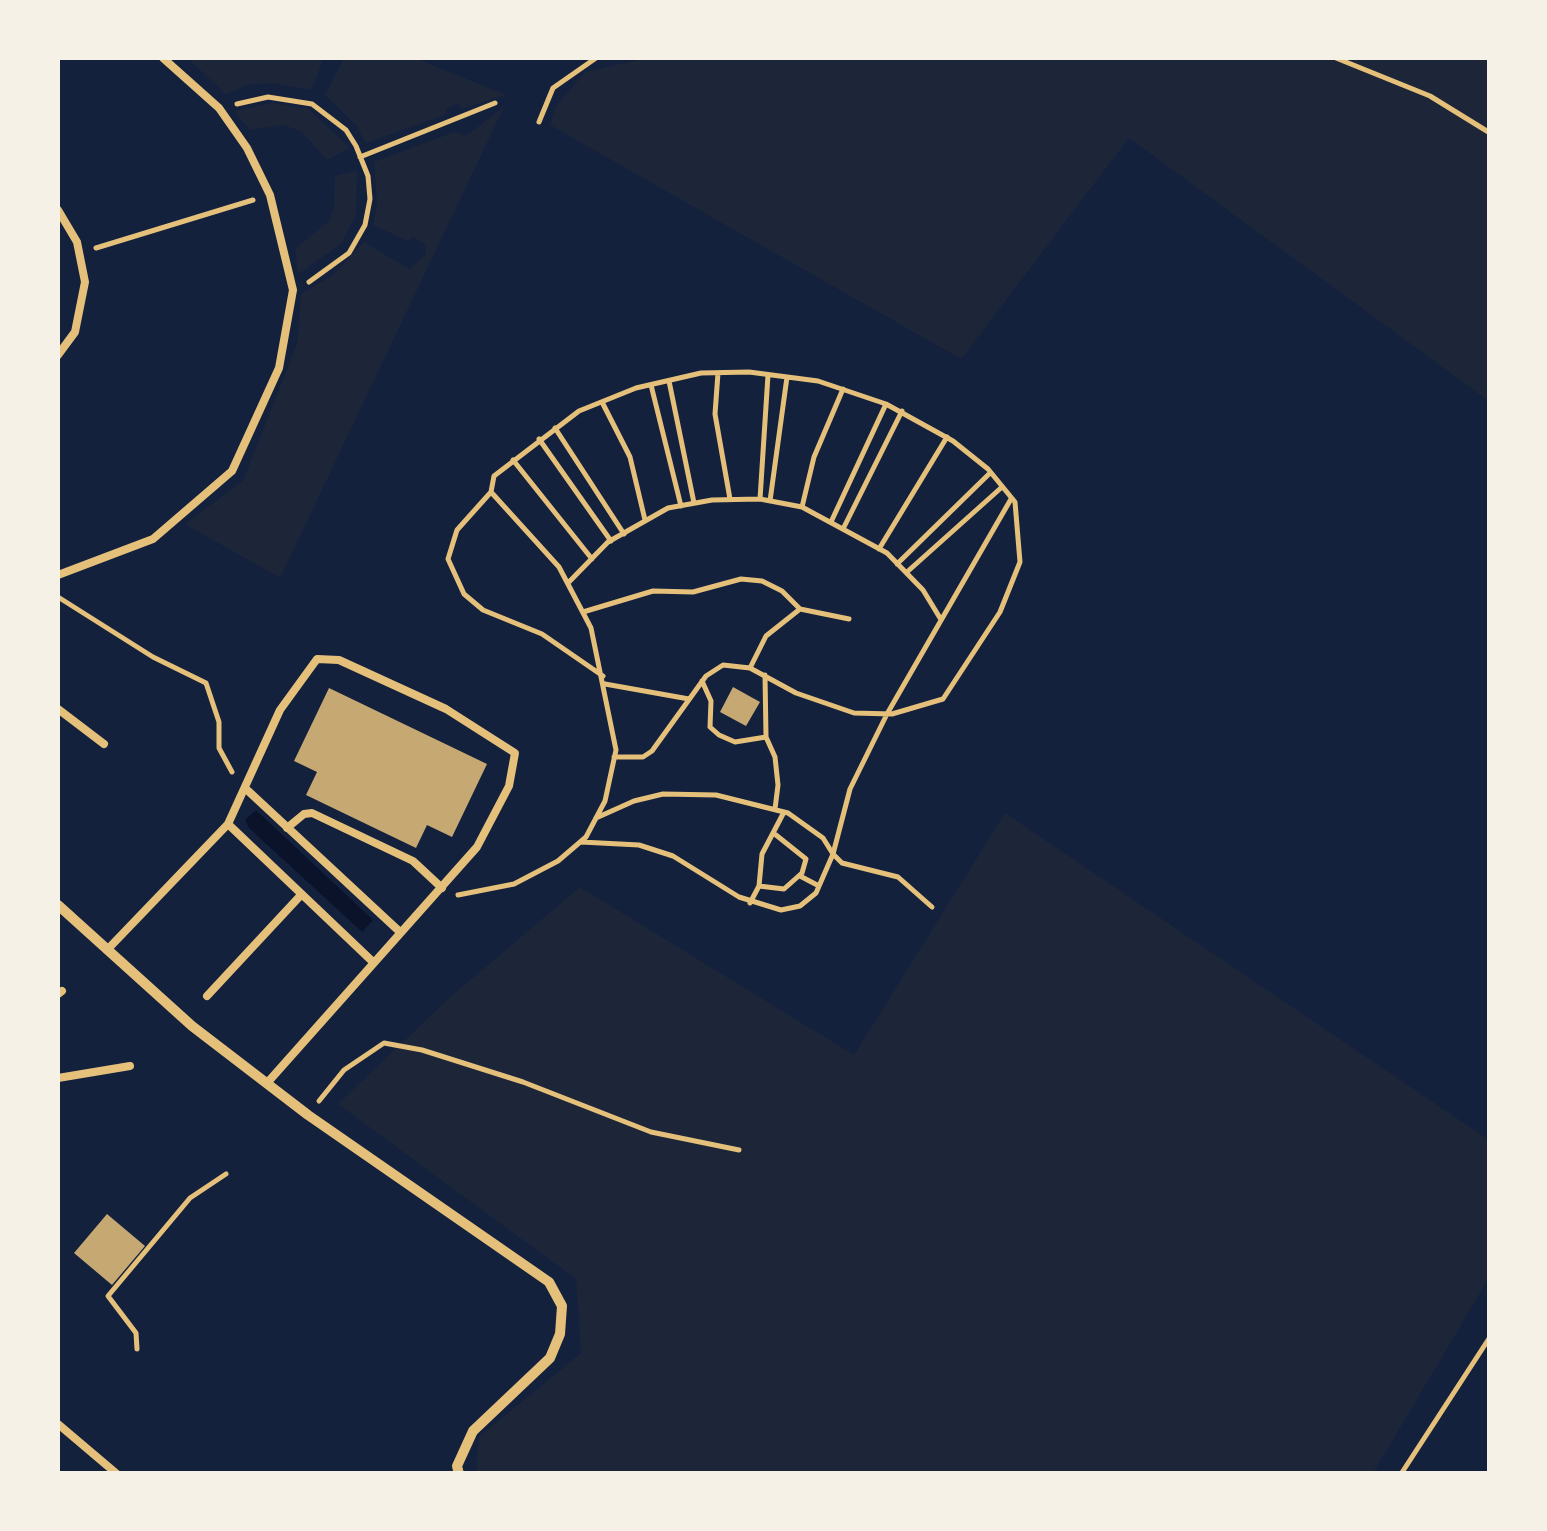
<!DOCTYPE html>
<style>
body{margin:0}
#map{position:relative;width:1547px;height:1531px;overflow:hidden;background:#14213d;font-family:"Golos Text",sans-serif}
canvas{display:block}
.frame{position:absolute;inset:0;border:60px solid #f6f1e7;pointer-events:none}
</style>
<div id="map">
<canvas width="1547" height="1531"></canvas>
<div class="frame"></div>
</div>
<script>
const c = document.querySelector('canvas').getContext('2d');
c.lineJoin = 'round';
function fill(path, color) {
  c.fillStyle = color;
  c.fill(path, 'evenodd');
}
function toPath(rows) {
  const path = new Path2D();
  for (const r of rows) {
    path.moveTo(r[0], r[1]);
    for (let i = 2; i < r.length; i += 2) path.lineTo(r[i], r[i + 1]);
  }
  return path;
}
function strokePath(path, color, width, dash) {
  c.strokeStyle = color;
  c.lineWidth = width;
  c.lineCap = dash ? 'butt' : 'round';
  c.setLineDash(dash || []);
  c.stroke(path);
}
const green = toPath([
 [187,58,324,58,311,90,273,83,248,85,226,94],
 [344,58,415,58,506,95,461,109,458,103,446,109,447,114,366,143,355,124,325,95],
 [647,58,1489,58,1489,401,1129,138,961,359,550,125,556,106,585,72],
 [272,103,309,109,350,148,327,160,301,131,283,125,250,130,234,111],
 [504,107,280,578,185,524,243,481,297,344,301,294,333,275,364,242,409,269,426,254,425,244,413,237,408,241,373,225,377,206,374,162,454,132,466,136],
 [357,171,356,215,341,244,298,274,295,249,329,221,334,206,335,176],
 [1005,813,1489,1140,1489,1278,1373,1473,476,1473,479,1437,581,1353,576,1279,338,1104,448,999,580,887,854,1055]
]);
const water = toPath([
 [256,810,373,920,362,932,249,828,245,820]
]);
const building = toPath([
 [733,687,760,702,746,726,720,712],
 [329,688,487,764,452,837,427,825,416,848,306,795,317,772,294,761],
 [107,1214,145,1246,112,1285,74,1253]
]);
const path = toPath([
 [1336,58,1430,96,1490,133],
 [237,104,268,97,312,104,346,130,356,146,368,176,370,199,365,225,349,253,309,282],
 [539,122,553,88,596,58],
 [360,157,495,103],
 [96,248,253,200],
 [718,373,715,414,730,499],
 [669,381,694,503],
 [651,385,681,506],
 [602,402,630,457,645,520],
 [555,428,624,534],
 [539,439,611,541],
 [513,460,592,559],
 [760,499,768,375],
 [770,501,787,377],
 [802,507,814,457,843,389],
 [831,522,886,404],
 [843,529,902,411],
 [879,549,947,437],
 [897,564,990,473],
 [907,572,1002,487],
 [568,583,608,542,668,508,712,500,760,499,802,507,887,553,923,590,940,618],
 [58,597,153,657,206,683,219,722,219,748,232,772],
 [800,609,849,619],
 [583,612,653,591,693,592,741,579,762,581,782,591,800,609,766,636,750,668],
 [765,675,766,737,775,757,778,785,775,809],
 [603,676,542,634,483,610,464,594,448,559,457,530,491,492,494,476,579,411,636,388,701,373,749,372,818,381,886,404,953,441,988,469,1015,502,1020,562,1000,612,943,699,892,714,854,713,796,693,750,668,723,665,706,676,652,751,643,757,614,757],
 [702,681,711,701,710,727,719,735,735,742,766,737],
 [605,684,689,699],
 [581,842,639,845,673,856,739,897,781,910,800,906,816,893,833,854,823,838,788,813,716,795,663,794,634,801,596,818],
 [800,876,819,886],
 [759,886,784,889,802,873,806,859,776,835],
 [458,895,514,884,558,861,586,837,605,801,616,750,591,628,559,567,491,492],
 [750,903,759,886,762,854,784,812],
 [932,907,898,877,842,863,833,854,850,789,887,714,1011,499],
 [319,1101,344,1070,384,1043,422,1050,523,1082,651,1132,739,1150],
 [137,1349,136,1333,108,1296,190,1198,226,1174],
 [1401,1474,1490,1337]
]);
const service = toPath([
 [58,210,77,242,85,282,75,332,58,355],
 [58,575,153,539,232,471,279,368,293,290,270,195,247,148,219,108,163,58],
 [58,709,104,744],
 [245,788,400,932],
 [228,824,280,710,317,659,339,660,446,709,515,753,509,786,477,847,268,1082],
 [287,828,304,814,312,813,413,861,442,888],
 [107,950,228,824,373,962],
 [58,994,62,991],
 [207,996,301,895],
 [58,1078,130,1066],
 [58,1424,117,1474]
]);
const minor = toPath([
 [58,905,192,1026,308,1115,549,1282,562,1306,560,1334,550,1358,473,1431,457,1466,459,1474]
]);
fill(green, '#1d2539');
fill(water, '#0b132b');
fill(building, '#c6a872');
strokePath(path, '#e5c07b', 5);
strokePath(service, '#e5c07b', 8);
strokePath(minor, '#e5c07b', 10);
</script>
